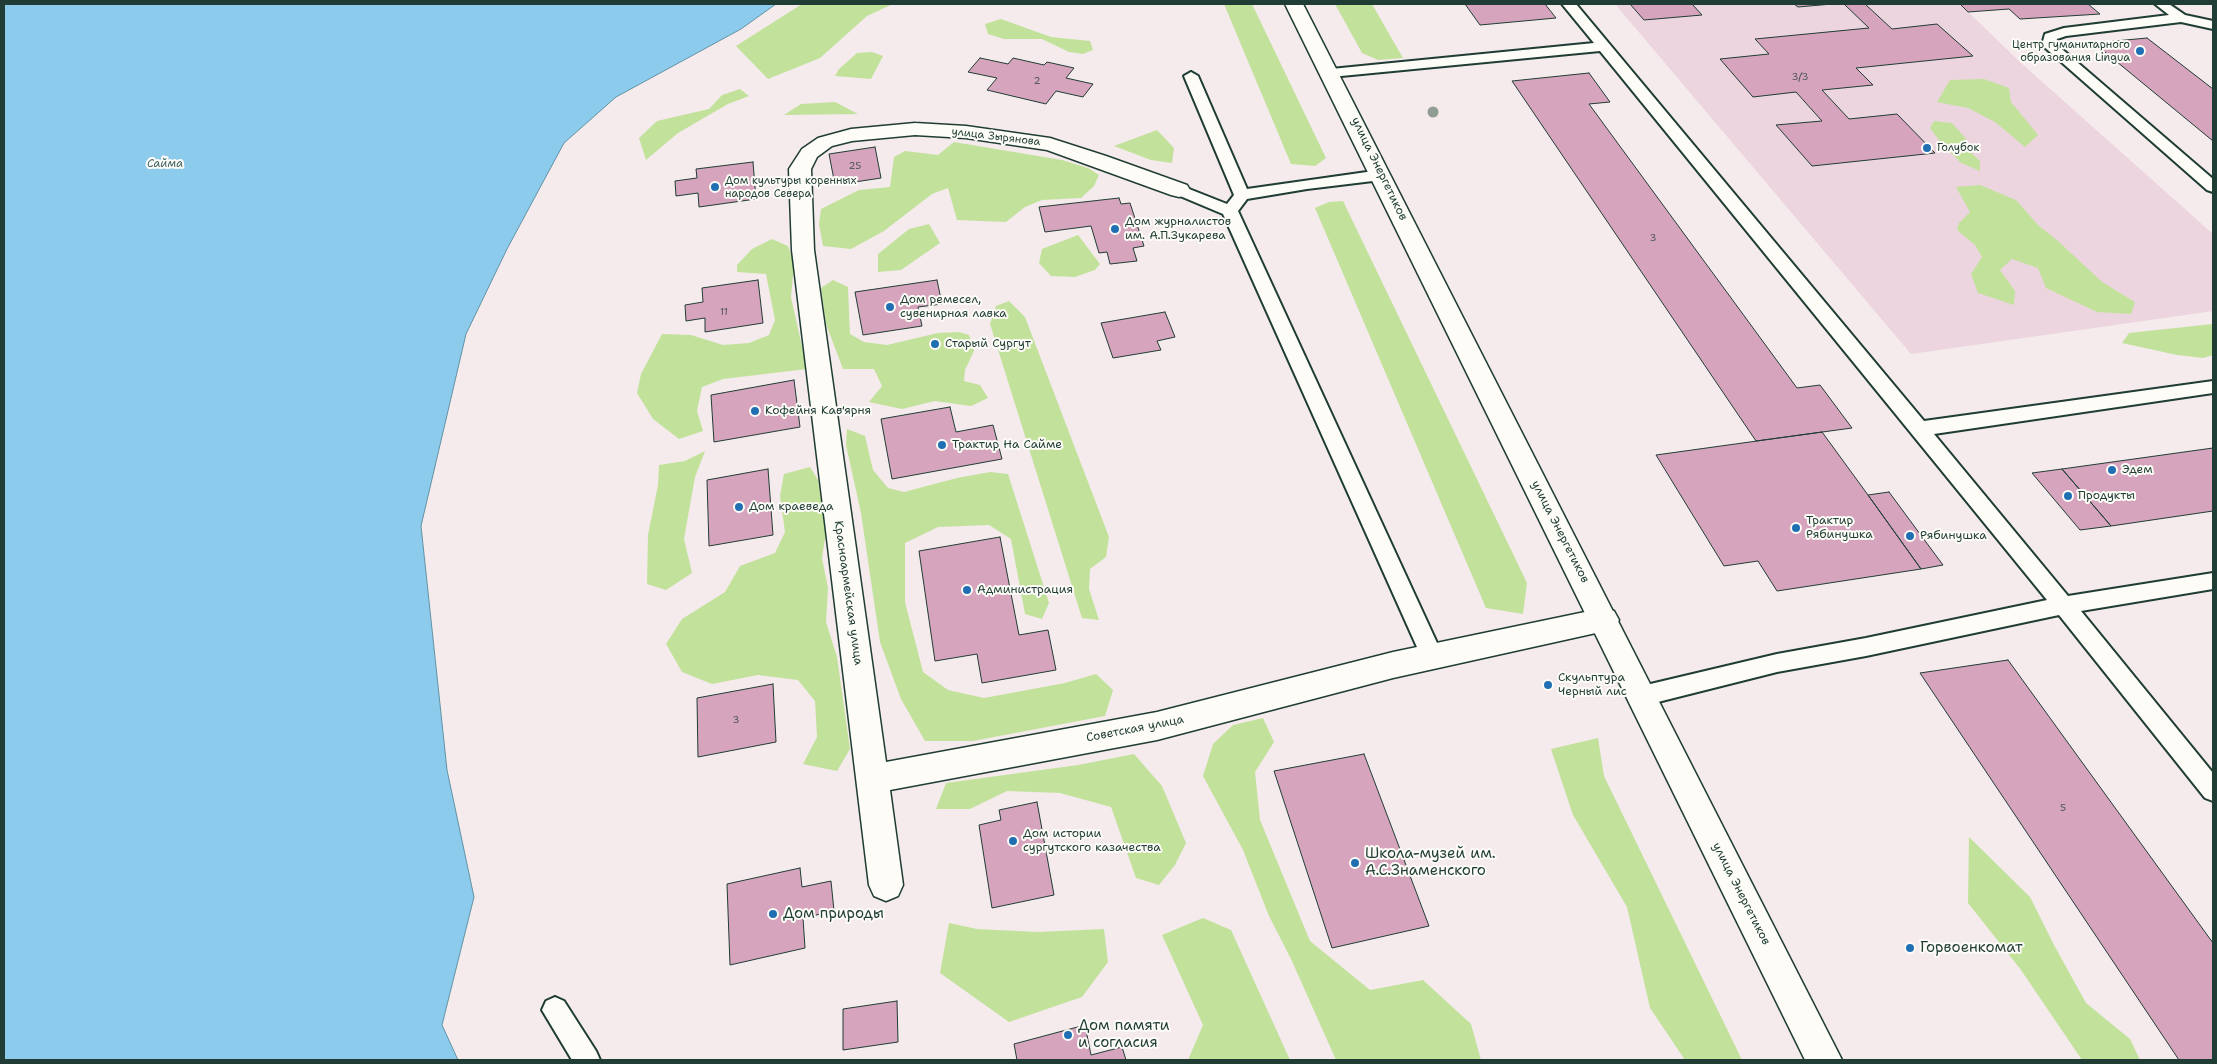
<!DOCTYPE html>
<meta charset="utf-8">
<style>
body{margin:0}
#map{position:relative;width:2217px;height:1064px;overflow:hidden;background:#f5eaec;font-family:"Shantell Sans",sans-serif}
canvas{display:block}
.frame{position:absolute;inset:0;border:5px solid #1f3d34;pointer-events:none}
</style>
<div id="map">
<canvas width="2217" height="1064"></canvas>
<div class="frame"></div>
</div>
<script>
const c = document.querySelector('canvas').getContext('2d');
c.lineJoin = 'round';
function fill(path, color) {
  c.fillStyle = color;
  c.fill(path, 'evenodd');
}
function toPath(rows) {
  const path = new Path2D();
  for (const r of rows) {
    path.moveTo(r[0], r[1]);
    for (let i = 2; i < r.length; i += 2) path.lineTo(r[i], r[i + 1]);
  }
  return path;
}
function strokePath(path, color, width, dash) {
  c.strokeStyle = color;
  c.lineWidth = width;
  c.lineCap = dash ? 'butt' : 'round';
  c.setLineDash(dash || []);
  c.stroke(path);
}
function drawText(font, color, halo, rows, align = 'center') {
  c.font = font + ' "Shantell Sans",sans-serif';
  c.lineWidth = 4;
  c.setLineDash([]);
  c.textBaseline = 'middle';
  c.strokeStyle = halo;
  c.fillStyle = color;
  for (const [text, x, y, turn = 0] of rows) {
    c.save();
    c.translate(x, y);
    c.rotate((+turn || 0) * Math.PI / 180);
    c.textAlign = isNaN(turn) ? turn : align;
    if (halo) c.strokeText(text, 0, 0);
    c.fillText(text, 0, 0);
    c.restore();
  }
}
const built = toPath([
 [1615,4,1960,4,2021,63,2213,234,2213,311,1911,354]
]);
const green = toPath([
 [802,4,893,4,867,16,820,58,768,79,736,46],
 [1224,4,1252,4,1326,158,1315,166,1291,164],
 [1335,4,1372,4,1403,58,1378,60,1362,53],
 [1001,19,1051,37,1090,41,1093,50,1083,54,1069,52,1042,39,1004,39,988,34,985,24],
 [872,52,883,56,871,79,835,76,839,69,857,53],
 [1984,79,2009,88,2011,102,2038,135,2025,147,1995,122,1968,108,1937,102,1950,80],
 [740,89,749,96,728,104,678,133,646,160,639,138,657,121,709,109,722,95],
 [835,102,858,114,784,115,801,104],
 [1934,121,1952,123,1966,139,1965,147,1980,161,1980,171,1961,163,1942,144,1930,128],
 [1157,130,1174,148,1172,163,1151,160,1114,146],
 [954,142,1062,160,1088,168,1099,175,1094,186,1081,198,1042,200,1025,207,1006,222,957,220,948,188,932,194,884,231,851,249,823,246,819,224,821,209,859,190,890,187,894,157,905,151,938,155],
 [1980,185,2016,200,2039,226,2058,241,2102,282,2135,302,2131,314,2097,312,2046,288,2038,268,2012,259,2000,270,2015,291,2014,305,1978,293,1971,274,1982,257,1975,245,1957,230,1959,223,1970,212,1956,187],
 [1343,201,1527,583,1523,614,1486,608,1315,208,1329,202],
 [929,224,940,243,901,270,878,272,878,254,909,229],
 [1078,235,1100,264,1095,270,1075,277,1051,276,1039,263,1042,249],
 [772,239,788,246,794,264,791,297,807,369,723,379,702,387,697,411,703,431,679,439,653,419,637,393,641,374,662,334,691,335,723,345,749,343,769,335,775,320,766,274,737,272,737,265,752,249],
 [833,280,848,287,850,334,864,342,887,345,938,333,959,332,969,335,974,351,965,370,964,381,980,385,988,398,971,406,935,401,902,409,869,402,882,386,874,369,843,369,826,324,821,288],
 [1009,301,1025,317,1109,537,1106,557,1090,569,1089,589,1099,620,1082,618,990,324,996,306],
 [2213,324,2213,355,2203,358,2177,355,2122,343,2129,333],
 [847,429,865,436,873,470,888,488,904,492,957,478,990,472,1008,474,1049,603,1042,619,1025,614,1011,539,989,525,938,527,905,543,905,602,923,672,948,690,984,698,1065,683,1096,674,1113,690,1105,716,973,741,925,741,901,699,880,642,861,513,846,445],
 [705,451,695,477,684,539,692,573,666,590,647,584,648,535,658,485,659,465,685,461],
 [810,467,818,480,826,532,822,558,828,588,826,622,837,657,850,749,837,771,803,764,817,737,815,701,798,680,758,675,712,684,682,672,666,644,682,619,725,592,740,566,775,553,785,532,780,496,784,474],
 [1263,718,1274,742,1255,772,1260,820,1310,941,1370,990,1423,980,1471,1024,1481,1060,1336,1060,1291,959,1269,916,1243,850,1203,776,1213,744,1233,725],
 [1598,738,1604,776,1742,1060,1685,1060,1650,1008,1627,907,1573,815,1551,749],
 [1134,754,1162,786,1186,843,1175,865,1159,885,1136,878,1111,807,1060,793,1007,791,970,809,936,809,946,783,1078,765],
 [1969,837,2030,897,2054,945,2086,1003,2130,1039,2140,1060,2082,1060,2021,970,1968,903],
 [1203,918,1231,930,1290,1060,1188,1060,1203,1025,1162,935],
 [949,923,977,929,1038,932,1104,929,1108,962,1082,997,1009,1022,940,973]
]);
const water = toPath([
 [4,4,776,4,741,29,616,97,564,143,507,249,466,334,421,526,447,770,474,897,442,1025,458,1060,5,1060,4,1058,4,4]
]);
const building = toPath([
 [1465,4,1545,4,1556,18,1480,25,1465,4],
 [1630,4,1692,4,1702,15,1644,20,1630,4],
 [1794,4,1832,4,1798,7,1794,4],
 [1844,4,1865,4,1892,29,1937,24,1973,56,1856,68,1873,85,1822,90,1849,119,1897,114,1935,153,1812,166,1776,125,1822,121,1796,92,1753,97,1720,59,1769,54,1755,39,1869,28,1844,4],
 [1960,4,2091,4,2088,4,2100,14,2020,19,2009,9,1968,12,1960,4],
 [2147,38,2213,89,2213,141,2094,43,2147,38],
 [980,58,1008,64,1013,58,1044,65,1047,62,1074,68,1066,78,1093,84,1083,97,1056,91,1046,104,987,90,997,78,968,72,980,58],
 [1589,73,1610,102,1589,104,1797,388,1820,385,1852,428,1756,441,1512,81,1589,73],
 [875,147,881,178,835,185,829,154,875,147],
 [753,162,756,199,699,207,698,193,676,196,675,181,697,178,696,169,753,162],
 [1119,198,1121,204,1130,203,1144,246,1133,248,1137,261,1110,264,1107,252,1099,253,1091,226,1045,232,1039,207,1119,198],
 [758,280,763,323,705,332,705,318,686,321,685,305,703,302,702,288,758,280],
 [937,280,942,304,918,307,922,326,863,335,855,292,937,280],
 [1165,312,1175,337,1157,341,1161,350,1113,358,1101,323,1165,312],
 [794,380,800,427,714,442,711,395,794,380],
 [950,407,956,432,993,425,1002,459,892,479,881,419,950,407],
 [1822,432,1868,495,1921,569,1777,591,1758,561,1724,566,1656,455,1822,432],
 [2213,448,2213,511,2111,526,2062,469,2213,448],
 [768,469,773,535,709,546,707,480,768,469],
 [2062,469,2111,526,2080,530,2032,473,2062,469],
 [1889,492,1920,534,1943,565,1921,569,1868,495,1889,492],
 [1000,537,1019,635,1048,630,1056,670,982,683,977,654,935,661,919,551,1000,537],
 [2008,660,2213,943,2213,1060,2179,1060,1920,673,2008,660],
 [773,684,776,742,698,757,697,698,773,684],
 [1364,754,1429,926,1332,948,1274,771,1364,754],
 [1037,802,1054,895,992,908,979,825,1001,820,999,810,1037,802],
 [800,868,802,887,831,881,834,911,803,918,805,948,730,965,727,884,800,868],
 [897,1001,898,1042,843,1050,843,1009,897,1001],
 [1085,1025,1091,1055,1122,1047,1126,1060,1017,1060,1014,1044,1085,1025]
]);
const lane = toPath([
 [1562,4,1576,4,1924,421,2213,381,2213,393,1934,434,2068,596,2213,573,2213,589,2081,611,2213,773,2213,801,2205,798,2059,615,1866,656,1777,672,1642,706,1634,703,1631,696,1634,689,1642,686,1777,654,1866,638,2047,600,1600,51,1331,77,1324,73,1331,69,1594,43,1562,4],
 [2155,4,2169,4,2185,15,2213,21,2213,29,2181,22,2066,36,2057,39,2056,44,2213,179,2213,192,2207,190,2042,45,2045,34,2064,28,2169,15,2155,4],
 [1191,72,1198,76,1247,189,1381,170,1386,172,1389,175,1386,178,1381,180,1307,189,1247,199,1238,211,1443,656,1440,662,1432,665,1424,662,1421,656,1223,214,1173,193,1171,190,1173,187,1179,185,1227,204,1234,195,1184,76,1191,72],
 [555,997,564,1001,596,1051,600,1060,572,1060,542,1010,546,1001,555,997]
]);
const street = toPath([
 [915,123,966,126,1050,138,1106,156,1187,185,1190,190,1187,195,1179,197,1171,195,1047,150,966,138,915,135,852,141,832,146,817,157,811,169,814,250,886,762,1157,712,1393,652,1604,608,1614,611,1619,620,1614,629,1393,678,1157,740,890,790,903,885,898,896,886,901,874,896,869,885,792,250,789,169,802,149,818,138,851,129,915,123]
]);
const secondary = toPath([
 [1285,4,1303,4,1842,1060,1805,1060,1285,4]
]);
const trees = [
 [1433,112]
];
const markers = [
 [2140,51,5,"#1f6fb2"],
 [1927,148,5,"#1f6fb2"],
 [715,187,5,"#1f6fb2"],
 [1115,229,5,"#1f6fb2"],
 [890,307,5,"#1f6fb2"],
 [935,344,5,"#1f6fb2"],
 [755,411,5,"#1f6fb2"],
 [942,445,5,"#1f6fb2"],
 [2112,470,5,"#1f6fb2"],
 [2068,496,5,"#1f6fb2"],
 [739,507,5,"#1f6fb2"],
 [1796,528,5,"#1f6fb2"],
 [1910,536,5,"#1f6fb2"],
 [967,590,5,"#1f6fb2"],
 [1548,685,5,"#1f6fb2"],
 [1013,841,5,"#1f6fb2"],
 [1355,863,5,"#1f6fb2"],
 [773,914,5,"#1f6fb2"],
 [1910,948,5,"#1f6fb2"],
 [1068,1035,5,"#1f6fb2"]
];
const numberNames = [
 ["3/3",1800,77],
 ["2",1037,81],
 ["25",855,166],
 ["3",1653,238],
 ["11",724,312],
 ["3",736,720],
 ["5",2063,808]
];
const farPoinames = [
 ["Центр гуманитарного",2130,45,"right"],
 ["образования Lingua",2130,58,"right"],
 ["Голубок",1937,148],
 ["Дом культуры коренных",725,181],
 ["народов Севера",725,194]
];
const farStreetnames = [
 ["улица Зырянова",996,137,7]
];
const farWaternames = [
 ["Сайма",165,164]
];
const streetNames = [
 ["улица Энергетиков",1379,169,64],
 ["улица Энергетиков",1560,532,63],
 ["Красноармейская улица",848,593,82],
 ["Советская улица",1135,729,-11],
 ["улица Энергетиков",1741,894,63]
];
const poiNames = [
 ["Дом журналистов",1125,222],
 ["им. А.П.Зукарева",1125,236],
 ["Дом ремесел,",900,300],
 ["сувенирная лавка",900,314],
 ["Старый Сургут",945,344],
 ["Кофейня Кав'ярня",765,411],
 ["Трактир На Сайме",952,445],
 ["Эдем",2122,470],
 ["Продукты",2078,496],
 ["Дом краеведа",749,507],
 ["Трактир",1806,521],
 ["Рябинушка",1806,535],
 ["Рябинушка",1920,536],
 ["Администрация",977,590],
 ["Скульптура",1558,678],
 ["Черный лис",1558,692],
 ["Дом истории",1023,834],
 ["сургутского казачества",1023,848]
];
const nearPoinames = [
 ["Школа-музей им.",1365,854],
 ["А.С.Знаменского",1365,871],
 ["Дом природы",783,914],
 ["Горвоенкомат",1920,948],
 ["Дом памяти",1078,1026],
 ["и согласия",1078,1043]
];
fill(built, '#ecd5de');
fill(green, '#c2e29b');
fill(water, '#8dcbed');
strokePath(water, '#6192a3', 1);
fill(building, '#d7a4be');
strokePath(building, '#1f3d34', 1);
strokePath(lane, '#1f3d34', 4);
strokePath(street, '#1f3d34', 3);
strokePath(secondary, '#1f3d34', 3);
fill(lane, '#fdfcf7');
fill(street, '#fdfcf7');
fill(secondary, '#fdfcf7');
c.fillStyle = '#919d92';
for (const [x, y] of trees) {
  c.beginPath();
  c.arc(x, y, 5.5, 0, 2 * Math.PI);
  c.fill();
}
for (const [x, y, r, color] of markers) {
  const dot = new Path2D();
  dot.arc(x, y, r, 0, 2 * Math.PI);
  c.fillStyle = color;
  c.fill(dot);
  strokePath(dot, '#fdfcf7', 2);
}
drawText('10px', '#4d5756', null, numberNames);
drawText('11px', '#1f3d34', '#fdfcf7', farPoinames, 'left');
drawText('11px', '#1f3d34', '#fdfcf7', farStreetnames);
drawText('italic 11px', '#3a6062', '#fdfcf7', farWaternames);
drawText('12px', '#1f3d34', '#fdfcf7', streetNames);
drawText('12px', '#1f3d34', '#fdfcf7', poiNames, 'left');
drawText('15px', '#1f3d34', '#fdfcf7', nearPoinames, 'left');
</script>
